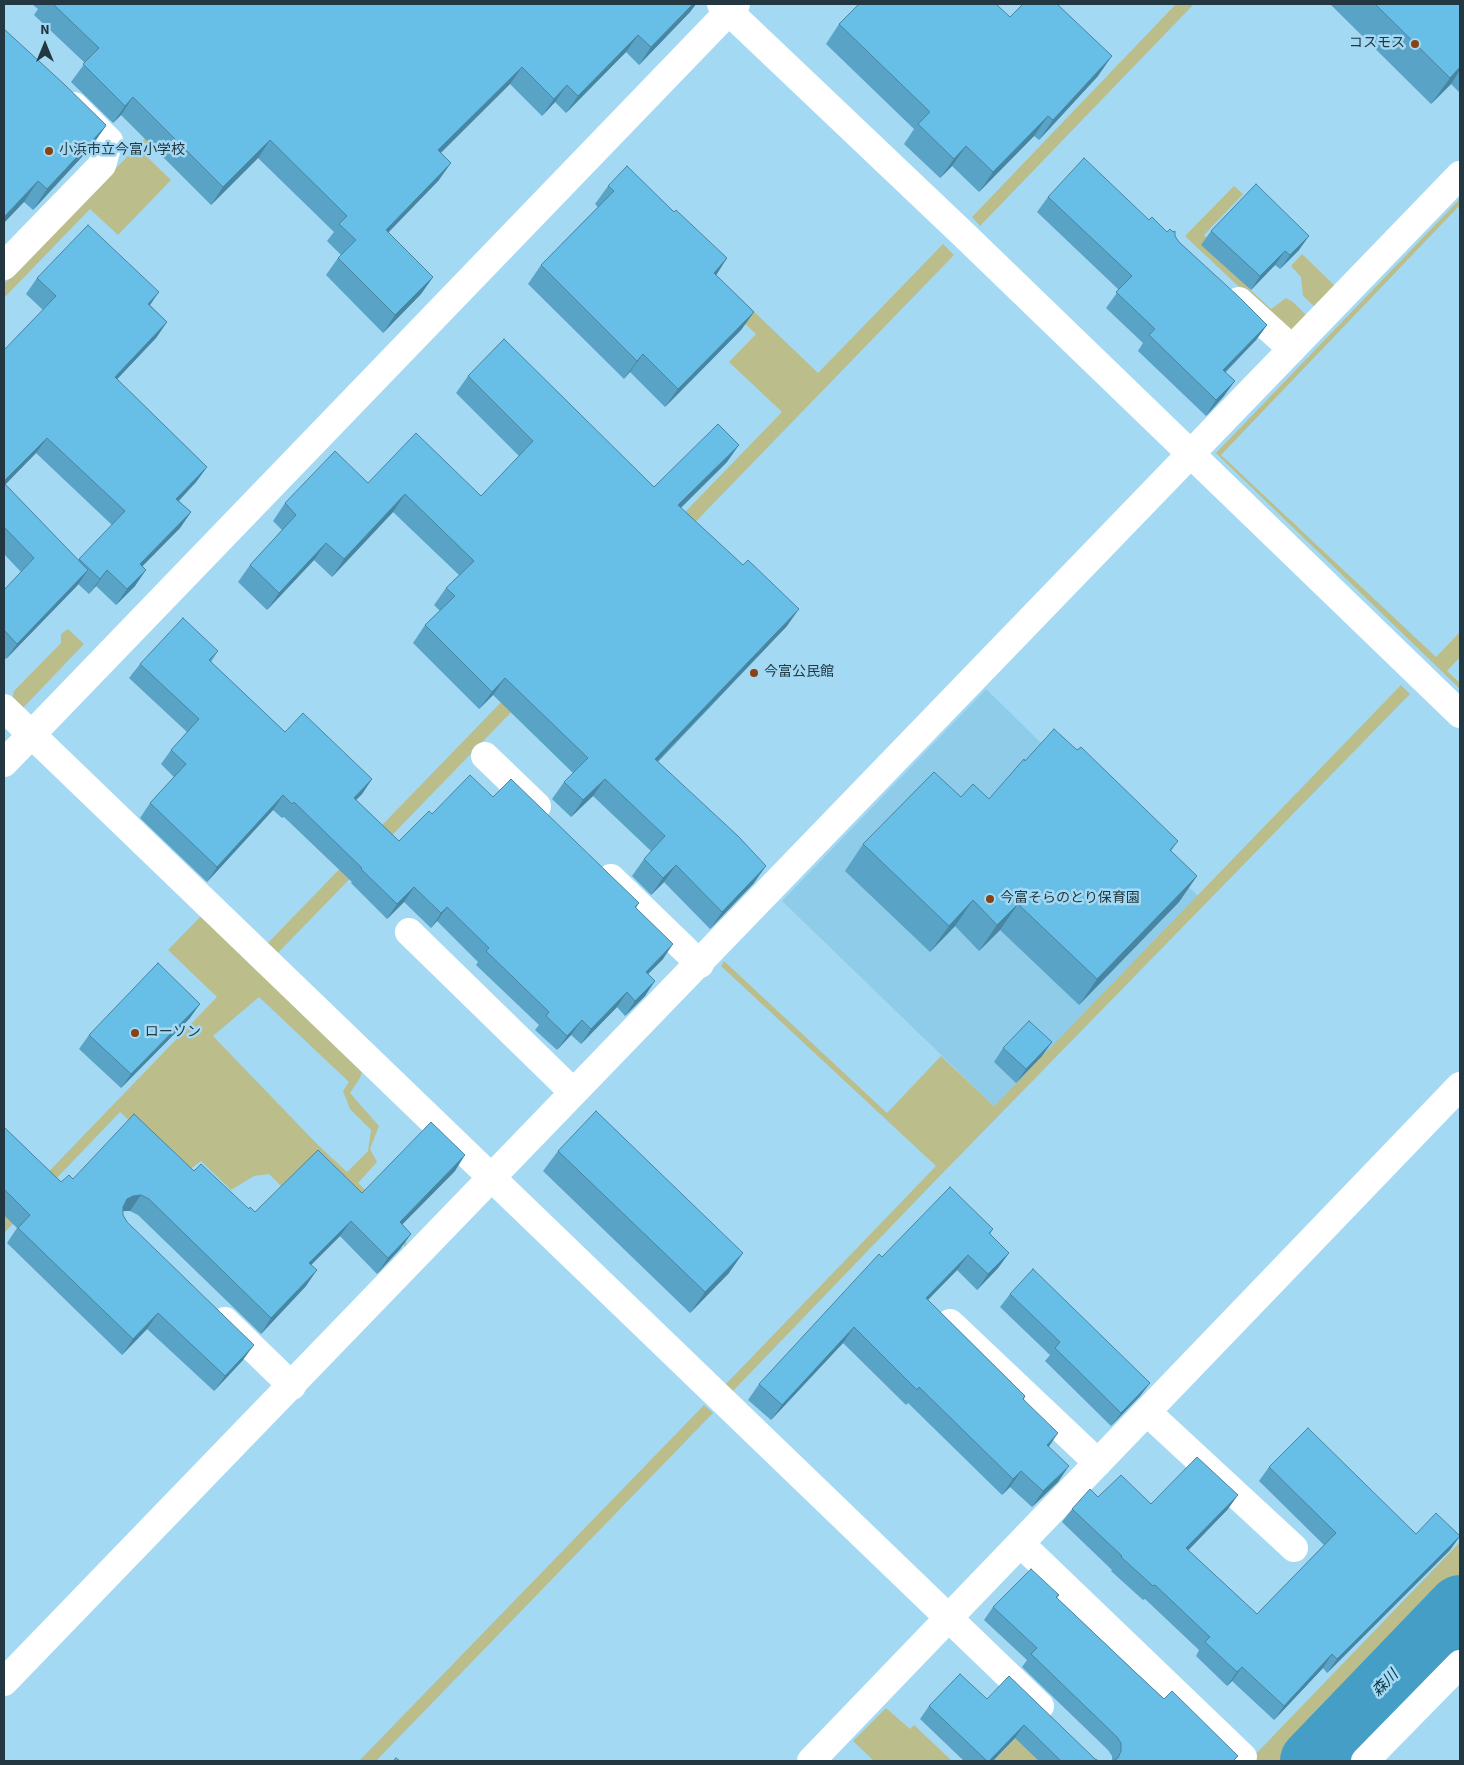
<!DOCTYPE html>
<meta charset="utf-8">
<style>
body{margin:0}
#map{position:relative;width:1464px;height:1765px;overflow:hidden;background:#a4d9f4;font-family:"Source Sans 3",sans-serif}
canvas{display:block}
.frame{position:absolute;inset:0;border:5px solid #223742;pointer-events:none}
.north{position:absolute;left:20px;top:20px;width:50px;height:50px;-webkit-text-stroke:4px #a4d9f4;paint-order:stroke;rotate:0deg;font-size:14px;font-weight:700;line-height:20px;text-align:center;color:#223742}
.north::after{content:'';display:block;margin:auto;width:18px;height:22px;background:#223742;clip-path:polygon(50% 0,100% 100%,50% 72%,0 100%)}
</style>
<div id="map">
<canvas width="1464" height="1765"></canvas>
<div class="frame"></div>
<div class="north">N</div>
</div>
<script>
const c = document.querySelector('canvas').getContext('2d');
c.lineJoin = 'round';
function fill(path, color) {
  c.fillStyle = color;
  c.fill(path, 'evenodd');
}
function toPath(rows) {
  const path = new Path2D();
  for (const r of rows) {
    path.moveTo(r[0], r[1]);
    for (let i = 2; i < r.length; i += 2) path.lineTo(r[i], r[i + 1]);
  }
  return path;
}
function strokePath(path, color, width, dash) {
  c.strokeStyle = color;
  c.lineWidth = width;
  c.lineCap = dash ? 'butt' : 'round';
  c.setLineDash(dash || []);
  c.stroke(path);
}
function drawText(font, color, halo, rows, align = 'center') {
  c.font = font + ' "Source Sans 3","Noto Sans JP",sans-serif';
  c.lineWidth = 5;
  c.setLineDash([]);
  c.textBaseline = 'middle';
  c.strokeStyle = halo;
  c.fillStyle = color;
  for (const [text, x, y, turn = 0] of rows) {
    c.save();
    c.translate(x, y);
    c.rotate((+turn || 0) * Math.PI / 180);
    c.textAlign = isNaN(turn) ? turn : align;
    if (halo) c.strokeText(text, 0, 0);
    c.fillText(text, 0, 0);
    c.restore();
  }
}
const built = toPath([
 [986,689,1198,896,994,1106,782,901]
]);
const green = toPath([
 [275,4,290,4,144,154,171,180,118,235,90,209,4,298,4,284],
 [1176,4,1194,4,980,226,972,217],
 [1234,186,1243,194,1204,235,1251,282,1247,287,1271,309,1286,298,1293,302,1307,316,1290,335,1185,236],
 [1460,199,1460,205,1221,455,1436,657,1460,632,1460,657,1447,671,1460,683,1460,689,1216,453],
 [943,244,954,255,275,956,265,946,782,412,729,362,756,334,719,299,689,310,719,278,818,373],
 [1302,254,1335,286,1315,307,1303,296,1301,277,1291,266],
 [68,629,84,644,21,710,12,700,14,691,61,643,61,634],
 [1401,685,1410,694,932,1184,732,1392,725,1385,936,1166,721,966,724,961,887,1113,941,1056,994,1106],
 [201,916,362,1072,360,1078,350,1093,379,1126,370,1149,377,1162,358,1183,403,1226,407,1248,311,1158,282,1187,269,1174,254,1176,231,1190,201,1161,185,1173,120,1112,4,1233,4,1218,217,997,168,950],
 [259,997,349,1082,343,1091,350,1109,371,1130,368,1151,347,1172,317,1144,213,1036],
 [704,1405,713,1413,376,1761,359,1761],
 [1460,1542,1460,1585,1288,1761,1249,1761],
 [1460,1628,1460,1644,1346,1761,1328,1761],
 [886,1708,910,1729,914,1725,952,1761,874,1761,853,1741],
 [1024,1729,1048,1761,994,1761]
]);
const river = toPath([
 [1312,1761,1460,1607]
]);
const minor = toPath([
 [721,4,962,233,1460,714],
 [4,266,102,165,109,141,74,106],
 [1239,301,1292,349],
 [4,708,1040,1706],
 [485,756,537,806],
 [4,763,736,4],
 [611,878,700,964],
 [409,932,573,1092],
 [225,1321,292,1386],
 [950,1323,1098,1463],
 [1147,1412,1294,1548],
 [1021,1544,1243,1757],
 [4,1682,1460,175],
 [811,1761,1460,1086],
 [1365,1761,1460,1664]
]);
const wall = toPath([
 [32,4,696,4,690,12,639,65,626,52,566,113,555,102,542,116,510,84,441,153,439,180,388,233,433,277,421,294,383,333,326,275,338,258,341,255,327,241,334,232,258,158,211,205,121,115,113,123,71,82,85,63,34,15,38,9],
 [1330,4,1460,4,1460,93,1451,84,1431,104],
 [1010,17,1098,76,1039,140,1034,136,979,192,952,166,940,178,904,144,914,129,826,44,839,24],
 [4,29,105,127,91,147,33,210,24,202],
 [608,186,674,212,727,258,716,275,754,312,741,330,665,407,630,372,624,379,528,284,541,265,598,207,595,204],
 [1048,197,1149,220,1167,232,1175,236,1179,242,1267,325,1256,340,1226,372,1224,396,1206,416,1138,351,1143,343,1106,308,1119,290,1037,212],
 [1211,231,1299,250,1280,269,1275,265,1251,290,1201,245],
 [37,278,150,305,167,322,156,338,117,379,207,467,196,482,179,501,191,512,180,528,142,566,135,586,116,605,96,586,89,594,78,584,6,659,4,657,4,590,21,572,4,554,4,350,43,310,26,294],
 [36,453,112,525,78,560,5,484],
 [468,376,654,487,727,462,681,508,787,626,658,762,754,883,710,929,664,882,651,895,632,876,644,859,651,851,593,796,571,817,552,799,564,782,573,773,493,695,479,709,413,643,425,625,440,611,434,605,446,588,459,575,393,512,332,577,314,560,267,610,238,582,250,565,282,530,273,521,285,503,368,483,481,496,519,456,456,393],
 [218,651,211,662,285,732,372,779,362,794,356,800,399,841,432,814,493,797,639,903,636,908,663,959,648,974,645,996,625,1016,617,1007,581,1044,571,1035,557,1050,535,1030,539,1025,476,965,478,962,437,921,431,928,404,902,387,919,351,883,352,882,284,817,282,818,273,810,207,882,140,818,150,803,174,777,161,764,171,750,187,732,129,678,140,664],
 [1077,750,1178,841,1171,851,1197,876,1179,902,1079,1005,1000,930,979,951,955,926,930,952,845,871,863,844,961,797,989,799,1025,761],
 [190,1018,121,1088,79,1049,89,1035],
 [1003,1048,1042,1056,1016,1083,994,1062],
 [4,1127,61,1182,73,1179,194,1171,249,1209,255,1212,362,1193,455,1171,402,1224,411,1234,400,1249,377,1274,340,1236,311,1265,306,1286,261,1334,138,1215,130,1211,123,1211,123,1215,127,1222,243,1360,214,1391,147,1329,122,1355,7,1243,17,1228,4,1215],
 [558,1151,729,1273,690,1313,543,1171],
 [993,1229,990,1234,1009,1253,998,1268,977,1290,957,1270,928,1300,1025,1396,1024,1399,1049,1447,1058,1482,1032,1507,1010,1487,1002,1495,908,1403,906,1405,843,1343,771,1420,748,1400,759,1384,882,1257],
 [1010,1294,1150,1383,1140,1396,1111,1426,1045,1361,1050,1355,1000,1307],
 [1269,1467,1416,1534,1460,1536,1450,1550,1327,1673,1323,1668,1274,1720,1232,1681,1227,1686,1196,1656,1199,1650,1145,1599,1143,1600,1111,1571,1112,1570,1062,1522,1072,1509,1098,1497,1151,1504,1228,1509,1188,1550,1257,1614,1324,1545,1259,1481],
 [1059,1595,1057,1598,1134,1671,1164,1699,1238,1756,1234,1761,1112,1761,1112,1756,1108,1750,1022,1667,1027,1660,984,1620,993,1607],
 [987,1699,1095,1759,1099,1761,1039,1761,1015,1738,993,1761,964,1761,920,1719,929,1706]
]);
const shadedWall = toPath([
 [693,4,696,4,690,12,639,65,651,47],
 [638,35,626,52,566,113,578,96],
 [1112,56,1098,76,1039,140,1053,120],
 [522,67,510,84,426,167,438,150],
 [1460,67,1460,70,1451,84,1431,104,1450,78],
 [567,85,555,102,542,116,554,99],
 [133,97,121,115,113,123,125,106],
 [1048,116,1034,136,979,192,993,172],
 [105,127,91,147,33,210,47,189],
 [270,140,258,158,211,205,223,187],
 [966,146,952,166,940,178,954,159],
 [451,163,439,180,374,247,386,230],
 [38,181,24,202,4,223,4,217],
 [1309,236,1299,250,1280,269,1290,255],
 [1285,251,1275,265,1251,290,1260,276],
 [727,258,715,277,714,273],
 [433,277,421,294,383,333,395,315],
 [159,292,148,308,148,304],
 [754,312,741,330,665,407,678,389],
 [167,322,156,338,104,393,115,377],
 [1267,325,1256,340,1212,385,1223,370],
 [643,354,630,372,624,379,637,361],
 [1235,381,1224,396,1206,416,1216,400],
 [47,438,36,453,4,486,4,481],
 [739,445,727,462,666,522,678,505],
 [207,467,196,482,166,514,176,499],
 [405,494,393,512,332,577,344,559],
 [191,512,180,528,129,580,140,564],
 [326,543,314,560,267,610,279,593],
 [88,570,77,586,6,659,17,644],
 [107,570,96,586,89,594,100,579],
 [146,570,135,586,116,605,127,589],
 [799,609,787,626,643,776,655,759],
 [505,678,493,695,479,709,492,692],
 [372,779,362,794,344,812,354,798],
 [605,779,593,796,571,817,583,800],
 [283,795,273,810,207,882,217,867],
 [676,865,664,882,651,895,663,878],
 [766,866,754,883,710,929,722,912],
 [1197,876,1179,902,1079,1005,1097,979],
 [414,887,404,902,387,919,397,904],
 [973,900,955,926,930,952,949,926],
 [1018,904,1000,930,979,951,997,925],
 [447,907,437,921,431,928,441,913],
 [673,944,663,959,636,986,646,972],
 [655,981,645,996,625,1016,635,1001],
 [627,992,617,1007,581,1044,591,1029],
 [200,1004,190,1018,121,1088,131,1074],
 [582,1020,571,1035,557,1050,567,1036],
 [1052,1042,1042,1056,1016,1083,1026,1069],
 [465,1155,455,1171,389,1238,400,1222],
 [141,1195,130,1211,122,1211,116,1215,127,1199,133,1196],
 [351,1221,340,1236,298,1278,309,1263],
 [411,1234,400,1249,377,1274,388,1258],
 [743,1253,729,1273,690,1313,705,1292],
 [1009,1253,998,1268,977,1290,988,1274],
 [968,1255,957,1270,915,1313,926,1298],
 [317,1270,306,1286,261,1334,271,1318],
 [158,1313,147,1329,122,1355,133,1339],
 [854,1327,843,1343,771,1420,782,1405],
 [254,1345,243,1360,214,1391,225,1376],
 [1150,1383,1140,1396,1111,1426,1121,1413],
 [1058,1433,1048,1448,1047,1445],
 [1069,1466,1058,1482,1032,1507,1043,1491],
 [1021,1471,1010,1487,1002,1495,1013,1479],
 [1238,1495,1228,1509,1177,1562,1186,1548],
 [1460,1536,1450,1550,1327,1673,1337,1659],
 [1332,1654,1323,1668,1274,1720,1284,1706],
 [1242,1667,1232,1681,1227,1686,1237,1672],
 [1024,1725,1015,1738,993,1761,989,1761]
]);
const building = toPath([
 [53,4,693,4,651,47,638,35,578,96,567,85,554,99,522,67,438,150,451,163,386,230,433,277,395,315,338,258,356,240,339,224,347,216,270,140,223,187,133,97,125,106,83,64,99,48,53,4],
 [859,4,996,4,1010,17,1023,4,1057,4,1112,56,1053,120,1048,116,993,172,966,146,954,159,918,124,930,112,839,24,859,4],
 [1375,4,1460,4,1460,67,1450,78,1375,4],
 [4,29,64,84,106,125,105,127,47,189,38,181,4,217,4,29],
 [1084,158,1149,220,1152,217,1167,232,1170,229,1173,232,1175,231,1175,236,1179,242,1239,297,1267,325,1223,370,1235,381,1216,400,1149,335,1155,329,1116,292,1132,276,1048,197,1084,158],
 [627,166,674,212,676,210,727,258,714,273,754,312,678,389,643,354,637,361,541,265,614,191,608,186,627,166],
 [1256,184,1309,236,1290,255,1285,251,1260,276,1211,231,1256,184],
 [88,225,159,292,148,304,167,322,115,377,207,467,176,499,191,512,140,564,146,570,127,589,107,570,100,579,79,559,125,511,47,438,4,481,4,350,56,296,37,278,88,225],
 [504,339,654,487,718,424,739,445,678,505,743,565,748,560,799,609,655,759,739,837,766,866,722,912,676,865,663,878,644,859,665,836,605,779,583,800,564,782,588,758,505,678,492,692,425,625,455,596,446,588,474,561,405,494,344,559,326,543,279,593,250,565,296,515,285,503,335,451,368,483,416,433,481,496,533,441,468,376,504,339],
 [4,483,88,570,17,644,4,630,4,590,34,558,4,527,4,483],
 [183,618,218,651,209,660,285,732,303,713,372,779,354,798,399,841,429,811,432,814,470,775,493,797,511,779,639,903,635,907,673,944,646,972,655,981,635,1001,627,992,591,1029,582,1020,567,1036,546,1016,549,1012,486,951,489,948,447,907,441,913,414,887,397,904,361,869,362,868,294,802,292,804,283,795,217,867,150,803,186,764,171,750,199,719,140,664,183,618],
 [1054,729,1077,750,1081,747,1178,841,1170,850,1197,876,1097,979,1018,904,997,925,973,900,949,926,863,844,934,772,961,797,973,784,989,799,1024,759,1025,761,1054,729],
 [158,963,200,1004,131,1074,89,1035,158,963],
 [1029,1021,1052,1042,1026,1069,1003,1048,1029,1021],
 [596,1111,743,1253,705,1292,558,1151,596,1111],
 [134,1114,194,1171,201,1164,249,1209,250,1207,255,1212,318,1150,362,1193,431,1122,465,1155,400,1222,411,1234,388,1258,351,1221,309,1263,317,1270,271,1318,149,1199,141,1195,133,1196,127,1199,123,1207,123,1215,127,1222,254,1345,225,1376,158,1313,133,1339,18,1228,30,1215,4,1189,4,1127,61,1182,69,1175,73,1179,134,1114],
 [950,1187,993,1229,989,1233,1009,1253,988,1274,968,1255,926,1298,1025,1396,1023,1399,1058,1433,1047,1445,1069,1466,1043,1491,1021,1471,1013,1479,919,1387,917,1390,854,1327,782,1405,759,1384,879,1254,882,1257,950,1187],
 [1033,1269,1150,1383,1121,1413,1055,1348,1060,1342,1010,1294,1033,1269],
 [1308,1428,1416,1534,1436,1513,1460,1536,1337,1659,1332,1654,1284,1706,1242,1667,1237,1672,1205,1642,1210,1637,1155,1585,1153,1586,1121,1557,1122,1556,1072,1509,1090,1489,1098,1497,1121,1475,1151,1504,1197,1457,1238,1495,1186,1548,1257,1614,1336,1533,1269,1467,1308,1428],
 [1031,1569,1059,1595,1056,1597,1134,1671,1164,1699,1172,1691,1238,1756,1233,1761,1113,1761,1118,1758,1121,1751,1121,1743,1117,1737,1031,1654,1037,1648,993,1607,1031,1569],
 [960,1674,987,1699,1009,1676,1095,1759,1099,1761,1061,1761,1024,1725,989,1761,987,1761,929,1706,960,1674],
 [396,1758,400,1761,393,1761,396,1758]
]);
const markers = [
 [1415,44,5,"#874316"],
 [49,151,5,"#874316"],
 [754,673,5,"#874316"],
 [990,899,5,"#874316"],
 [135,1033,5,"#874316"]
];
const poiNames = [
 ["コスモス",1405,44,"right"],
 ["小浜市立今富小学校",59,151],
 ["今富公民館",764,673],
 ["今富そらのとり保育園",1000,899],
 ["ローソン",145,1033]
];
const waterNames = [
 ["森川",1386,1684,-46]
];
fill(built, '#8fcce9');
fill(green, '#bbbd8b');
strokePath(river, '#459ec5', 64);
strokePath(minor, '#fff', 28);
fill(wall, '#59a3c6');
fill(shadedWall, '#4885a1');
fill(building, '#67bee6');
strokePath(building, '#4885a1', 1);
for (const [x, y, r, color] of markers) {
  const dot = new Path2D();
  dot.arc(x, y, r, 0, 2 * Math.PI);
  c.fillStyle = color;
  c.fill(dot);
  strokePath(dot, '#a4d9f4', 2);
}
drawText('14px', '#223742', '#a4d9f4', poiNames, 'left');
drawText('italic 15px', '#0a3344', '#a4d9f4', waterNames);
</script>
